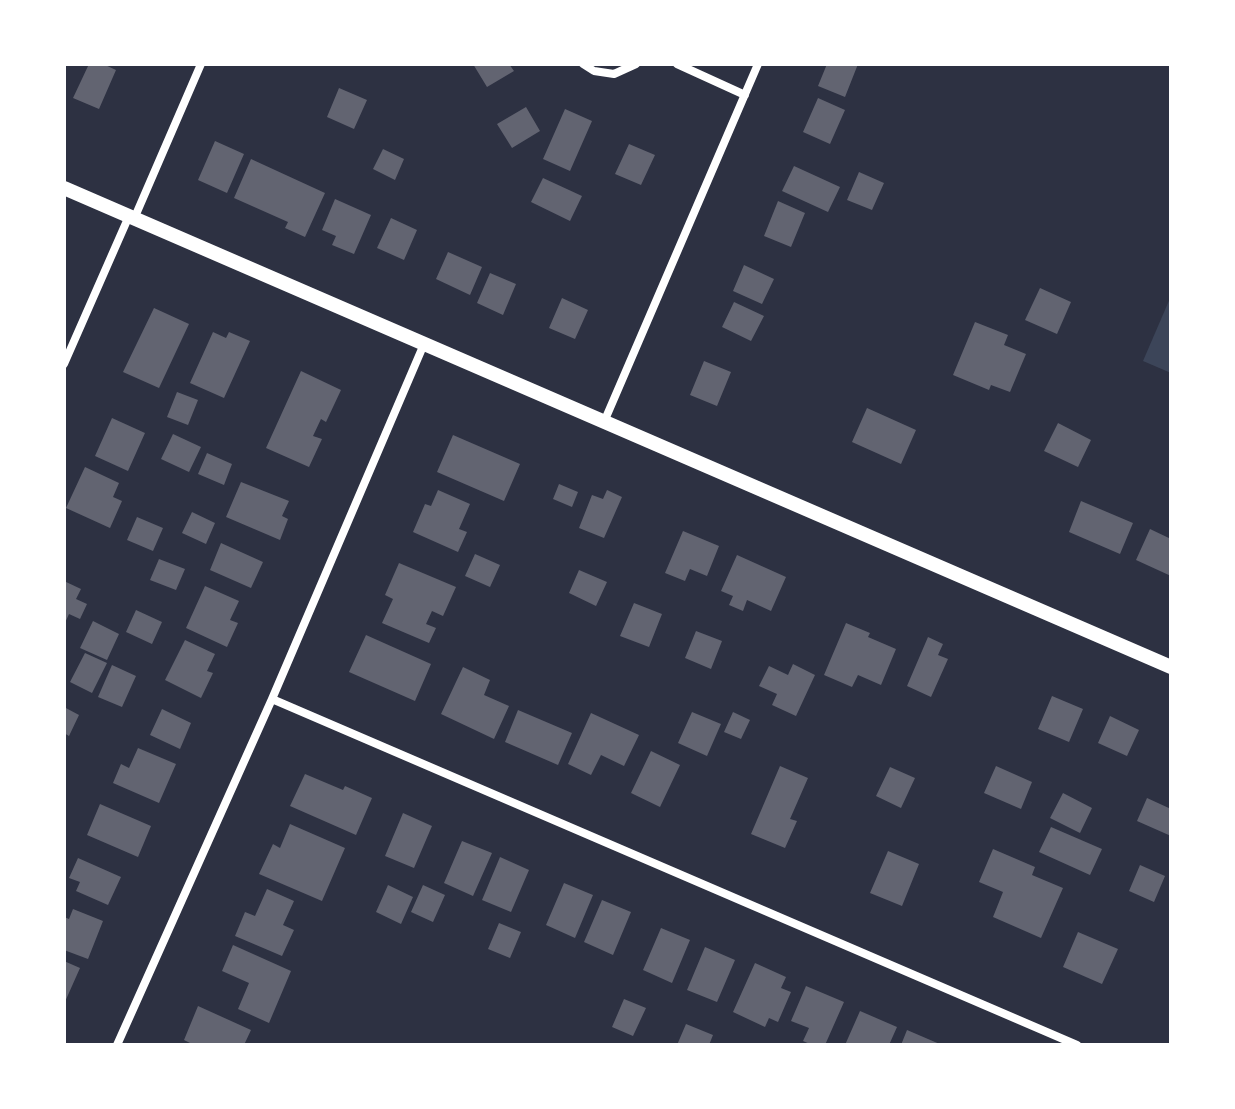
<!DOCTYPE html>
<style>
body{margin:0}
#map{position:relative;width:1235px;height:1109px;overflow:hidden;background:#2d3142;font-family:"PT Serif",serif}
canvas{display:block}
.frame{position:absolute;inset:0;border:66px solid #fff;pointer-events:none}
</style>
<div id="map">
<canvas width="1235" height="1109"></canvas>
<div class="frame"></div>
</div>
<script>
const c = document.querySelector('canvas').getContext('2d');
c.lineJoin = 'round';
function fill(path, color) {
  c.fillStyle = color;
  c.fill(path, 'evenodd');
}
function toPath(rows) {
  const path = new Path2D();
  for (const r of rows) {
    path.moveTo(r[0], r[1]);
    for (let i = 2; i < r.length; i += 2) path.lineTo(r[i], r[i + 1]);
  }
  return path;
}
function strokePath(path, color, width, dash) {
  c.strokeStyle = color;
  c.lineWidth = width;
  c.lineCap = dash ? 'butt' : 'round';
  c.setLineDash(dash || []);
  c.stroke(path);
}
const green = toPath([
 [1171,296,1171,373,1143,361]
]);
const building = toPath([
 [89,64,103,64,116,70,99,109,73,98],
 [473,64,509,64,514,71,487,87],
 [827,64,858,64,845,97,818,86],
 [339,88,367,100,354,129,327,117],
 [818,98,845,110,830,144,803,132],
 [526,107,540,131,512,148,497,124],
 [565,109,592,121,570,171,543,159],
 [215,141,244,154,227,193,198,180],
 [629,144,655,155,641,185,615,174],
 [383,149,404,159,395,180,373,169],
 [251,159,325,193,305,237,285,228,288,222,234,198],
 [794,166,840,187,828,212,782,191],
 [859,172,884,183,872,210,847,200],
 [543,178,582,196,570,221,531,202],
 [335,199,371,215,354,254,332,245,336,236,322,230],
 [778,201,805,213,791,247,764,236],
 [391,218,417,230,404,260,377,248],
 [448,252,482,267,470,295,436,279],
 [744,265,774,279,762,304,733,291],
 [490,273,516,284,503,315,477,303],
 [1040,288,1071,302,1057,334,1025,320],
 [562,298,588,310,575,339,549,328],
 [734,302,764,316,751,341,722,327],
 [154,308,189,324,159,388,123,372],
 [975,322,1008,335,1004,345,1026,354,1010,392,991,385,989,390,953,375],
 [213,332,226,338,229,332,250,341,224,398,190,383],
 [704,361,731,372,717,406,690,395],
 [301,371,341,390,326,422,321,419,313,436,322,439,309,467,266,448],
 [177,392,198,400,188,425,167,417],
 [867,408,916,430,901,464,852,442],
 [112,418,145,433,128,471,95,456],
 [1058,423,1091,440,1078,467,1044,451],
 [173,434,201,447,189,472,161,459],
 [453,435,520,464,504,501,437,472],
 [207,453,232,464,224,485,198,474],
 [85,467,119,483,113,497,122,501,110,528,66,508],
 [241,482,289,501,282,516,288,519,280,540,226,517],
 [559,484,578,492,572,507,553,499],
 [438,490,470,504,459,529,467,532,458,552,413,532,425,504,431,506],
 [607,490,622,497,604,538,579,528,592,495,603,499],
 [1081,501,1133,523,1120,554,1069,532],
 [192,512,215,523,206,544,182,533],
 [137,517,163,528,153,551,127,540],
 [1150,529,1171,539,1171,576,1136,560],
 [683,531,719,546,707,576,690,569,685,581,665,573],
 [221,543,263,562,251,588,210,570],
 [475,554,500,565,490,587,465,576],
 [737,555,786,577,771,611,747,600,743,611,729,605,733,596,721,591],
 [159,559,185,569,176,590,150,580],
 [399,563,456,587,443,616,432,611,426,624,436,628,429,643,382,623,393,599,385,595],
 [579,570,607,582,596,606,569,593],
 [64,581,81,589,76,599,87,604,80,619,69,614,64,625],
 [205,586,239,601,230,620,238,623,227,647,186,628],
 [634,603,662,614,649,647,620,636],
 [136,610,162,622,152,644,126,632],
 [93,621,119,634,107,660,80,648],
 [846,623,870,633,868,637,896,649,881,685,858,675,852,687,824,675],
 [696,631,722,641,711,669,685,658],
 [366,635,431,664,415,701,349,672],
 [928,637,943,644,938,655,948,659,931,697,907,686],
 [185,640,215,654,207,671,213,673,201,698,165,680],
 [85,653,107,663,92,693,70,682],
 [793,664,815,675,796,716,772,705,777,694,759,686,769,666,788,675],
 [112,665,136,676,122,707,98,697],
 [463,667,490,680,484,695,509,706,494,739,441,714],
 [1052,696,1083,709,1069,742,1038,729],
 [64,707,79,715,69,736,64,733],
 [162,709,191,723,180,749,150,735],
 [518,710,572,733,558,765,505,742],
 [692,712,721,724,707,756,678,743],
 [733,712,750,720,741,739,724,732],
 [591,713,639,735,624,766,601,755,591,775,568,764],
 [1110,716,1139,730,1127,756,1098,743],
 [138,748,176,764,159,803,113,783,121,764,129,768],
 [651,751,680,765,660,807,631,793],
 [780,766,808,778,790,819,797,821,785,848,751,834],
 [996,766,1032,782,1021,809,984,793],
 [890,767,915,778,901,808,876,796],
 [305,774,343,790,345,786,372,798,356,835,290,806],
 [1063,793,1092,808,1080,833,1050,818],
 [1147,798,1171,809,1171,836,1137,821],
 [100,804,151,826,138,857,87,835],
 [403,813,432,826,414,868,385,856],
 [290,824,345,848,322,901,259,874,273,844,280,848],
 [1051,827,1102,849,1090,875,1039,852],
 [462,841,492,853,473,896,444,883],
 [993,849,1035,867,1032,875,1063,888,1041,938,993,917,1003,892,979,882],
 [888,851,919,864,902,906,870,893],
 [500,857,529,870,511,912,482,900],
 [78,858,121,877,108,905,76,891,80,882,69,878],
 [1140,865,1165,876,1154,902,1129,891],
 [564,883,593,895,575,938,546,925],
 [388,885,413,897,401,924,376,912],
 [423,885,445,895,433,922,411,912],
 [267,889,294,901,283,925,294,930,282,956,235,936,245,912,255,916],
 [602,900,631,912,613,955,584,942],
 [73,909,103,921,88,959,64,950,64,917,69,919],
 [499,923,521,932,510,958,488,949],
 [661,928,690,940,672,983,643,970],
 [1078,932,1118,949,1102,984,1063,967],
 [233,945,291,971,269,1023,238,1009,249,983,222,971],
 [705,947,735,960,717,1002,687,990],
 [64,961,80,968,64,1004],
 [755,963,786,977,781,988,791,992,778,1022,769,1018,765,1027,733,1012],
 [806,986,844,1002,825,1045,812,1045,803,1041,809,1028,791,1021],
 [624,999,646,1008,633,1036,612,1027],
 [198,1006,251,1030,244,1045,194,1045,184,1040],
 [860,1011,897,1027,889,1045,845,1045],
 [686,1024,713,1035,709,1045,677,1045],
 [907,1030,942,1045,901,1045]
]);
const minor = toPath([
 [583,64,594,71,614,74,636,64],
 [677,64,745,95],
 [134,219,201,64],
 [64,364,129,216],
 [604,422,758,64],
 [272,699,1077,1045],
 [117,1045,272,699,424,344]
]);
const tertiary = toPath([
 [64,188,1171,667]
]);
fill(green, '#3c4559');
fill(building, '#626471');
strokePath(minor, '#fff', 8);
strokePath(tertiary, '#fff', 14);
</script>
